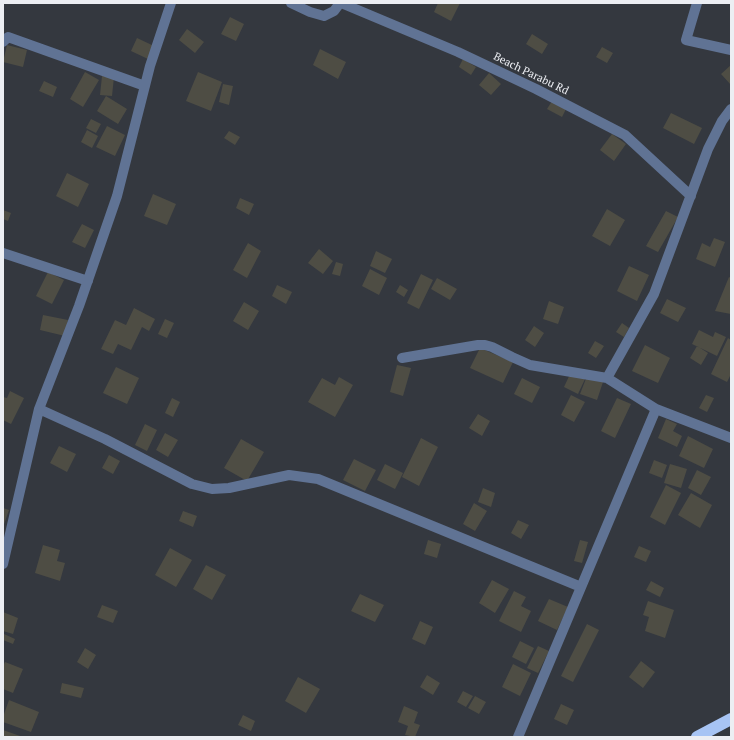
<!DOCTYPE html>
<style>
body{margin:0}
#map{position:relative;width:734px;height:740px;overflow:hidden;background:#34383f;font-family:"PT Serif",serif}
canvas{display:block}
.frame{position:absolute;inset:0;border:4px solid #eceef3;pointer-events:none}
</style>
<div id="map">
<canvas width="734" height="740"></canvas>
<div class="frame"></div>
</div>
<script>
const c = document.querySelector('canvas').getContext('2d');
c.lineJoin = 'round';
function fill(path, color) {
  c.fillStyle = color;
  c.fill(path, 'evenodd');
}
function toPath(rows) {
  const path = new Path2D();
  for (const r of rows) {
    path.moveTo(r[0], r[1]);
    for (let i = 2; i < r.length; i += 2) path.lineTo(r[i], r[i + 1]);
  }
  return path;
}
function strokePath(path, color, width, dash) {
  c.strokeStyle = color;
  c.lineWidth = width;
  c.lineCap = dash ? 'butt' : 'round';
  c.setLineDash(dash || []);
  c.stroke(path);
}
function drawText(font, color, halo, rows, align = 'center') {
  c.font = font + ' "PT Serif",serif';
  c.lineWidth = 3.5;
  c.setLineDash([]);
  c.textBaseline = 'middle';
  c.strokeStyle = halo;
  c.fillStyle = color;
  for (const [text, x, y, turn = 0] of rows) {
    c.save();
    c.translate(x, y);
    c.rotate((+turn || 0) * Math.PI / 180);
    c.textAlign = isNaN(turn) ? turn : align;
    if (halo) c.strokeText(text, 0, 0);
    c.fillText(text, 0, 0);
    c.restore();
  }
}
const building = toPath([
 [438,3,460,3,451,21,434,12],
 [230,17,244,24,236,41,221,34],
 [187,29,204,42,195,53,179,40],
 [532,34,548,44,542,54,526,44],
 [137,38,154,46,148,59,131,51],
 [7,45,27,50,23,67,3,62],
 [602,47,613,53,607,63,596,57],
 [320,49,346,62,338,79,313,65],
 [463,59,476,67,471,75,459,67],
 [731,65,731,85,721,74],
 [85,72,99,80,83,107,70,99],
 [198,72,222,82,211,111,186,101],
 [489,73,501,84,491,95,479,85],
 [102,76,114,77,112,96,100,95],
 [44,81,57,87,53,97,39,91],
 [223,84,233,86,229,105,219,102],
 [106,96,127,109,118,124,97,111],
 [552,101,566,109,562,117,547,109],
 [671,113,702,128,694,144,663,128],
 [91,119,101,124,96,133,86,128],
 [107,126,125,135,115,156,96,147],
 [87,130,98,136,92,148,81,142],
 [229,131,240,137,235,145,224,138],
 [612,134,626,144,614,161,600,150],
 [67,173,89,184,78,207,56,196],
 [153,194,176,204,167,225,144,216],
 [240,198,254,204,249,215,236,208],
 [607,209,625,220,610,246,592,236],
 [3,210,11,213,8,221,3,219],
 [666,211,678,217,658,252,646,246],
 [82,224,94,230,85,248,72,242],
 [714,238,725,242,715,267,696,259,702,243,710,247],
 [248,243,261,251,247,278,233,270],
 [319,249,333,261,323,274,308,263],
 [376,251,392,259,385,273,370,266],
 [336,262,343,264,340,276,332,274],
 [629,266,649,275,637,301,617,291],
 [370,269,387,278,379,295,362,286],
 [48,272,64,280,52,304,36,296],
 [421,274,433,280,419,309,407,303],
 [729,277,731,278,731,314,715,311],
 [437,278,457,289,450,300,431,289],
 [277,285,292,292,286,304,272,296],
 [400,285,408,290,404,297,396,292],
 [667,299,686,308,678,322,660,313],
 [549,301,564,307,558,324,543,319],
 [244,302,259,311,248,330,233,321],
 [134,308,155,319,149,331,142,327,131,350,118,344,113,354,101,349,115,320,126,325],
 [43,315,68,320,65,336,40,330],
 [165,319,174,323,167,338,158,334],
 [622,323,629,328,624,337,616,332],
 [534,326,544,333,535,347,525,340],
 [699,330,713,337,715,332,726,337,717,356,692,344],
 [728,338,731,340,731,374,727,382,711,374],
 [595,341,604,346,596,358,588,353],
 [645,345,670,358,658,383,632,371],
 [697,346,708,353,701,365,690,358],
 [480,348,513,362,503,383,470,368],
 [397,365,411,368,403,396,390,392],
 [116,367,139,378,127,404,103,393],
 [571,372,585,379,578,394,564,387],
 [587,376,603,382,597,400,580,394],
 [339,377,353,385,335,417,308,402,322,378,335,385],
 [522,378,540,387,532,403,514,394],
 [10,391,24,398,11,424,3,420,3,397,7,398],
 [571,395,585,402,574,422,561,415],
 [706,395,714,398,707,412,699,408],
 [172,398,180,402,173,417,165,413],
 [617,398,631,404,615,438,601,431],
 [478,414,490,421,482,436,469,428],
 [666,419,677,424,673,431,682,436,677,447,658,438],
 [145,424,157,430,147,451,135,445],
 [165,433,178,440,168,457,156,450],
 [688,436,713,449,704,468,679,456],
 [421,438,438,447,419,486,402,477],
 [241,439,264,452,247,481,224,468],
 [59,446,76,454,67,472,50,463],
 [109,455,120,461,113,474,102,468],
 [354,459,376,470,365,491,343,480],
 [654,460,667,465,662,478,649,473],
 [385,464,403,473,395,489,377,480],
 [670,464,687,469,681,488,664,483],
 [697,470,711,477,701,495,688,488],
 [666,485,681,493,665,525,650,517],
 [483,488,495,493,491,507,478,502],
 [691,493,712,505,700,528,678,515],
 [474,503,487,511,475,531,463,524],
 [3,508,9,510,3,527],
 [183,511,197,516,193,527,179,521],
 [518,520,529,525,521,539,511,533],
 [428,540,441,544,437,558,424,554],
 [580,540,588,542,582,563,574,561],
 [43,545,60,550,57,561,65,563,60,581,35,573],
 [639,546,651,551,646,562,634,557],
 [170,548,192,560,176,587,155,575],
 [206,565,226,575,212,600,193,589],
 [492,580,509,589,495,613,479,603],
 [651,581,664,588,660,597,646,590],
 [514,591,526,597,521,606,531,611,521,632,499,621],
 [360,594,384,605,375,622,351,611],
 [549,599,568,607,557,630,538,621],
 [648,601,674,610,665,638,645,631,649,617,643,615],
 [102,605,118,611,113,623,97,617],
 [3,612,18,618,13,634,3,631],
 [420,621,433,627,425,645,412,639],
 [587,624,599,630,573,682,561,676],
 [4,634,15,639,13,644,3,640],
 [520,641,534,648,526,664,512,657],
 [538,646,549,651,538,673,527,668],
 [85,648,96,655,88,669,77,662],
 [641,661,655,672,643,688,629,677],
 [5,662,23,669,13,693,3,689,3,666],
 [513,664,531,673,520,696,502,687],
 [427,675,440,683,433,695,420,687],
 [298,677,320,689,306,713,285,701],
 [62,683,84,688,81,698,60,693],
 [463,691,473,696,466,707,457,702],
 [475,696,486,702,479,714,468,708],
 [9,700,39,712,31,732,3,722,3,717],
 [561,704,574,710,567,725,554,719],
 [404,706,418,712,414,723,420,725,415,737,405,735,408,726,398,722],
 [243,715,255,721,251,731,238,725],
 [3,730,23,737,3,737]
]);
const street = toPath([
 [291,3,310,12,324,16,334,11,340,3],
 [341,3,458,52,536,89,625,135,691,196],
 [697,3,686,40,731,50],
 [3,42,8,37,145,86],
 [3,253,88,281],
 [402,358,478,345,485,345,492,347,512,357,530,365,607,378],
 [39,409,105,439,192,484,212,489,229,488,289,475,318,479,581,587],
 [656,409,731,438],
 [3,564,39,409,79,306,117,196,150,66,171,3],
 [518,737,656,409,607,378,654,294,708,149,722,121,731,109]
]);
const highway = toPath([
 [697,737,731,719]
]);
const streetNames = [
 ["Beach Parabu Rd",531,74,26]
];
fill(building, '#4e4d44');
strokePath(street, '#607394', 10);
strokePath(highway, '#a7c4f4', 12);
drawText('11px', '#eceef3', '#34383f', streetNames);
</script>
